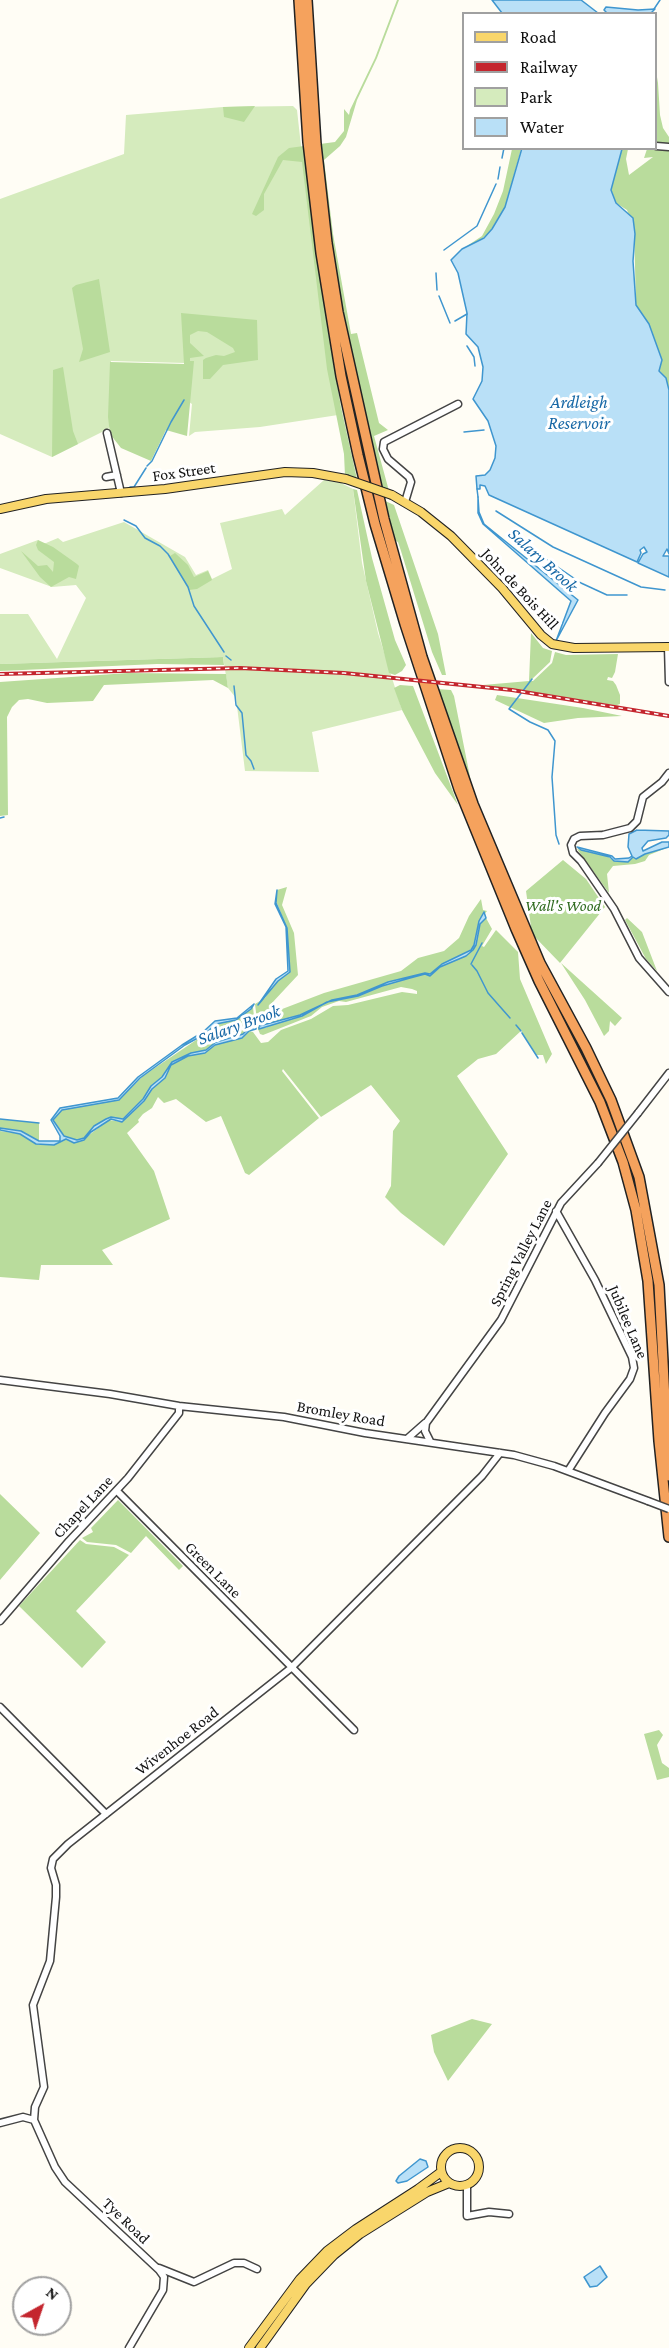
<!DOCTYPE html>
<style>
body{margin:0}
#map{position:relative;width:669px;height:2348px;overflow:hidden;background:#fffdf5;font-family:"Crimson Pro",serif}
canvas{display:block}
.legend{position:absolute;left:462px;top:12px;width:195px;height:138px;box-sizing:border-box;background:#fff;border:2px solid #a0a0a0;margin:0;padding:8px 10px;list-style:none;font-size:18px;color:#111}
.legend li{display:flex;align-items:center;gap:12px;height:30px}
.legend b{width:30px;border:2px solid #a0a0a0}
.north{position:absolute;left:12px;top:2276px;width:60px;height:60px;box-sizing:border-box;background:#fff;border:2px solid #a0a0a0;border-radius:50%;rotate:40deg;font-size:16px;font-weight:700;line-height:24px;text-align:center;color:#111}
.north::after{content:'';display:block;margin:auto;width:21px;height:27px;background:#c4262e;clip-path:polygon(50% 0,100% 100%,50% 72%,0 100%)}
</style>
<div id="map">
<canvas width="669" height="2348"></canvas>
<ul class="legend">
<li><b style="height:8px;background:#f9d66b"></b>Road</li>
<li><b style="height:8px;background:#c4262e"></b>Railway</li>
<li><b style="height:16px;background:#d5ebbd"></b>Park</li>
<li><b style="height:16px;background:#b9e0f7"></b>Water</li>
</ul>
<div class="north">N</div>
</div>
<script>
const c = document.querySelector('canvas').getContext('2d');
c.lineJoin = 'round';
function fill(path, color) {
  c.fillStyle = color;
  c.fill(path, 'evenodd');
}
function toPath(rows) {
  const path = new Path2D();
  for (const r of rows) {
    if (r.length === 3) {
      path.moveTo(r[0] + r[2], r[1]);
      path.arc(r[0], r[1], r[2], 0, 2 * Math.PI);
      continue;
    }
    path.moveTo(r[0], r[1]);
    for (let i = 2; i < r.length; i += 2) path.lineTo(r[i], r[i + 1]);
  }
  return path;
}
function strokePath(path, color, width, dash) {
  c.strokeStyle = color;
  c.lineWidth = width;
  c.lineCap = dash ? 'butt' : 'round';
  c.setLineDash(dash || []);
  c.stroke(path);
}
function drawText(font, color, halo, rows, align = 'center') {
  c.font = font + ' "Crimson Pro",serif';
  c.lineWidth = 6;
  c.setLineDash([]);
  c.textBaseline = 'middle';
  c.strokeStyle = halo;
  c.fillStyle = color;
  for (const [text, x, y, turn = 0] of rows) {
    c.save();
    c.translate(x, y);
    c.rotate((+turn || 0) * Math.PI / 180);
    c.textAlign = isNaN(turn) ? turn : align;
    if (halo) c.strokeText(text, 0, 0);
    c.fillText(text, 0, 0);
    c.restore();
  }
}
const green = toPath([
 [293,106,297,110,306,191,338,395,338,415,260,427,195,432,189,436,192,404,184,399,185,363,111,361,111,425,108,429,52,457,0,434,0,199,124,154,126,115,223,107],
 [324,480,341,483,353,489,362,563,378,633,402,710,312,732,319,772,245,771,236,698,228,688,223,657,0,664,0,614,28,614,57,659,86,598,76,585,52,587,0,568,0,554,38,540,41,544,46,543,58,538,63,542,124,522,185,557,196,575,208,570,212,579,232,569,220,523,282,509,285,515]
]);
const forest = toPath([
 [397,0,399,0,377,58,357,100,346,137,340,146,324,160,333,234,351,334,357,333,379,423,388,430,374,436,389,491,375,485,342,323,320,144,335,142,344,131,344,109,349,115,350,110,375,58],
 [656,71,658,83,660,115,663,128,669,137,669,390,666,378,659,370,662,360,649,324,636,305,634,228,627,210,616,203,611,189,622,149,628,149,626,159,629,175,653,157,644,158,647,149,656,148],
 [255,106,244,122,224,117,223,107],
 [304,146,327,326,341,407,357,479,345,476,344,454,327,369,302,162,283,160,264,194,264,210,256,216,252,214,278,157,289,148],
 [512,149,521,149,505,207,489,233,475,244,467,246,482,236,494,214,503,191],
 [99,279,110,352,79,362,83,349,72,288,76,285],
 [181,313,257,320,258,360,223,365,210,379,203,379,203,360,206,358,216,355,224,356,235,352,233,348,207,332,198,331,190,335,190,343,204,356,190,358,190,361,194,361,187,436,166,430,151,461,121,448,110,434,108,417,110,362,184,364],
 [63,367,73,431,78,444,52,457,53,370],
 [353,489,357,490,372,558,395,640,406,665,402,671,395,675,389,673,366,581],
 [381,499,394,505,438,634,446,675,442,675,432,652,401,551,398,542,394,540],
 [38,540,53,547,77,564,79,566,76,579,69,577,51,587,40,577,21,551,38,566,47,565,53,572,54,562,38,550,36,545],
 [175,553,188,565,194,577,208,571,212,580,197,589,189,590,170,556],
 [531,633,543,648,552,651,550,662,530,681,533,681,552,663,555,652,566,655,618,654,615,672,612,678,608,677,607,680,613,681,616,685,620,695,620,704,617,705,620,706,483,685,529,681],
 [223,657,224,665,157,664,0,671,0,664],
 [128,673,226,674,228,688,213,680,104,685,93,701,47,703,28,699,19,700,12,707,7,717,8,815,0,816,0,682],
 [400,685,413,686,458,805,435,773,402,710,394,688],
 [437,689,451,690,454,696,471,782],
 [497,695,583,708,622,716,578,718,544,723,495,700],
 [663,847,669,847,649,855,645,861,635,864,613,866,607,874,609,893,577,849,607,856,614,861,628,862,633,857],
 [563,860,586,879,605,907,560,963,532,934,526,891],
 [287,887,282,905,294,933,298,975,271,1004,272,1008,277,1011,324,993,401,971,418,958,444,951,459,938,469,916,481,899,483,910,487,911,479,921,474,945,470,950,442,965,430,974,425,973,388,982,357,995,332,1000,300,1015,259,1026,265,1028,282,1021,302,1016,327,1002,358,996,382,986,410,978,425,974,430,976,440,967,466,956,473,950,480,924,486,918,492,929,482,946,484,947,496,930,518,952,520,979,552,1054,546,1064,543,1055,536,1055,522,1033,522,1030,496,1054,478,1059,457,1076,508,1154,444,1246,401,1213,385,1197,391,1186,393,1131,400,1121,371,1085,321,1117,283,1069,282,1071,319,1118,249,1175,245,1173,221,1116,206,1122,176,1099,164,1103,158,1097,152,1108,143,1114,138,1120,139,1122,127,1133,154,1171,170,1219,102,1250,113,1265,41,1265,39,1280,0,1277,0,1131,20,1134,39,1145,54,1145,66,1139,81,1141,109,1120,122,1122,144,1101,152,1089,165,1078,171,1065,188,1056,204,1053,215,1045,242,1038,249,1031,253,1032,261,1043,268,1042,281,1030,311,1019,333,1006,348,1005,402,992,417,994,417,991,412,989,401,987,346,1002,339,1001,322,1007,311,1016,263,1035,260,1034,258,1029,255,1004,265,998,277,981,290,972,287,928,276,901,277,890],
 [627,918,642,932,657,971,646,959,625,920],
 [561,963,622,1018,615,1026,610,1021,609,1031,604,1036,585,1000],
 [253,1007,255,1027,249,1028,243,1034,213,1044,206,1050,187,1055,172,1062,162,1077,150,1088,143,1099,121,1120,111,1117,106,1119,94,1126,84,1138,77,1140,64,1136,54,1124,53,1119,61,1110,119,1100,143,1076,205,1034,216,1024,236,1020],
 [0,1119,39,1123,39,1141,21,1131,0,1128],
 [0,1494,40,1533,0,1580],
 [118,1500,183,1566,179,1570,146,1536,131,1553,116,1545,87,1542,82,1538,93,1532,91,1528],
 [80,1540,86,1544,114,1547,129,1555,76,1611,106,1642,82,1668,19,1606],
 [659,1730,663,1735,657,1745,662,1763,669,1768,669,1777,657,1780,644,1734],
 [472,2019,492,2024,448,2081,434,2052,431,2035]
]);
const water = toPath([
 [492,0,581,0,598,13,502,13,492,0],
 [606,7,638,10,655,9,651,13,608,14,604,10,606,7],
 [522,148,622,149,611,190,616,203,633,218,635,234,633,261,636,305,649,324,662,360,659,371,666,378,669,390,669,554,667,549,663,556,669,556,669,577,638,563,643,554,647,552,644,547,640,550,641,553,637,562,489,495,485,486,480,485,480,489,477,489,476,476,485,475,490,470,495,458,496,446,488,421,473,399,482,381,483,367,478,347,466,334,467,313,458,273,451,260,462,249,484,238,492,229,505,207,522,148],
 [478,497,479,512,484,524,578,600,556,641,571,601,483,524,478,513,478,497],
 [637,830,669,831,669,835,666,838,648,841,642,848,643,851,662,842,669,842,669,847,645,854,636,859,633,857,628,862,614,861,610,857,581,850,577,847,612,856,615,859,629,858,632,856,628,847,629,834,637,830],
 [277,890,276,903,287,928,290,972,278,981,258,1005,276,979,288,971,286,927,275,904,277,890],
 [484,912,486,918,480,924,476,945,473,950,466,956,440,967,430,976,425,974,410,978,382,986,358,996,327,1002,302,1016,259,1029,259,1026,300,1015,332,1000,357,995,388,982,425,973,430,974,442,964,471,950,474,945,479,921,484,912],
 [254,1004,251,1009,236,1020,216,1024,205,1034,185,1045,140,1078,119,1100,62,1110,53,1120,64,1136,77,1140,84,1138,94,1126,106,1119,111,1117,123,1119,143,1099,151,1086,162,1077,172,1062,191,1053,206,1050,216,1042,243,1034,249,1028,256,1027,256,1029,249,1031,242,1038,215,1045,205,1053,188,1056,171,1065,165,1078,152,1089,144,1101,122,1122,111,1119,91,1132,84,1140,74,1143,66,1139,54,1145,36,1144,20,1134,0,1130,0,1128,21,1131,39,1141,60,1141,60,1136,51,1120,60,1108,118,1098,138,1077,182,1045,203,1032,215,1021,237,1018,254,1004],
 [420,2159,426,2161,428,2167,407,2181,398,2183,396,2181,399,2176,420,2159],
 [600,2266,607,2277,597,2286,590,2287,584,2277,600,2266]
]);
const stream = toPath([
 [654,9,660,0],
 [502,158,504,148],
 [498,179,500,167],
 [444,250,477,226,496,184],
 [436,273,437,290],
 [439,296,450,323],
 [455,321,467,314],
 [467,346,474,357,475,366],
 [464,432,484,430],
 [147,466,152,461,171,422,184,400],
 [130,487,134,487,146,468],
 [477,489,478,497],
 [496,511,553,547,641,587,665,590],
 [124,520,136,526,145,538,160,546,168,554,188,587,194,606,224,652],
 [546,559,581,583,607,595,627,595],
 [226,656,231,660],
 [532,679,509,709,530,722,548,730,555,741,552,777,556,835,559,844],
 [234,686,236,705,242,713,246,755,251,761,254,769],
 [0,818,4,817],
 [471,964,482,943],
 [472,965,477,971,488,993,510,1018],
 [516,1025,521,1031],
 [522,1033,538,1058],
 [0,1119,39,1123]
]);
const minor = toPath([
 [656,146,669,147],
 [107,433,121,493],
 [106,477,117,475],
 [405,502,411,482,409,477,388,459,383,449,384,442,458,404],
 [668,647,669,682],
 [669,773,662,782,643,797,637,821,630,828,603,835,580,836,574,839,571,845,573,853,581,861,614,909,639,958,669,992],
 [638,1113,669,1073],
 [556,1211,595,1280,632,1357,634,1368,630,1379,605,1413,568,1471],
 [0,1380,110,1394,179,1406,284,1417,365,1433,514,1455,554,1466,648,1501],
 [408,1438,425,1423],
 [430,1441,425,1431,426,1423,501,1320,561,1203,598,1163],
 [117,1491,354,1730],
 [0,1621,69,1541,128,1478,179,1413,179,1406],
 [0,1707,106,1814],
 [0,2123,23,2117,34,2120],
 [467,2185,467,2216,489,2212,509,2214],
 [159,2268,194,2282,234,2263,244,2263,257,2269],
 [129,2348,163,2290,164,2277,159,2270,65,2182,55,2167,34,2120,35,2107,44,2087,33,2005,50,1961,56,1897,56,1885,51,1868,53,1859,68,1844,291,1668,482,1476,500,1453]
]);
const major = toPath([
 [392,495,421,512,451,536,502,588,541,635,552,644,574,648,669,647],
 [0,509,46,499,165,489,285,472,313,473,346,479],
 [460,2167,19],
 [249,2348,300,2279,327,2251,356,2229,418,2189,441,2172],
 [260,2348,306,2284,334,2255,360,2234,427,2192,449,2183]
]);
const highway = toPath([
 [299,0,308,142,321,253,341,376,358,455,375,524,405,624,459,789,516,929,539,981,600,1102,623,1162,636,1210,648,1281,659,1441,669,1537],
 [307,0,316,144,327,243,338,312,384,519,422,657,473,804,540,963,586,1048,611,1100,639,1177,659,1285,669,1476]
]);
const rail = toPath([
 [0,674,240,668,344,673,512,690,669,716]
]);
const minorBridge = toPath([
 [598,1163,638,1113],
 [648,1501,669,1509]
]);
const majorBridge = toPath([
 [346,479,392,495]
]);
const streetNames = [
 ["Fox Street",184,472,-8],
 ["John de Bois Hill",520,589,47],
 ["Spring Valley Lane",521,1253,-63],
 ["Jubilee Lane",628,1322,67],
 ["Bromley Road",341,1414,10],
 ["Chapel Lane",83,1507,-47],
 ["Green Lane",213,1570,45],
 ["Wivenhoe Road",177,1741,-38],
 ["Tye Road",126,2221,44]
];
const parkNames = [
 ["Wall's Wood",563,906]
];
const waterNames = [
 ["Ardleigh",579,402],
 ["Reservoir",579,423],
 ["Salary Brook",543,560,42],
 ["Salary Brook",239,1025,-20]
];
fill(green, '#d5ebbd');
fill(forest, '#b9dc9c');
fill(water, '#b9e0f7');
strokePath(water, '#3f96cf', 1.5);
strokePath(stream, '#3f96cf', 1.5);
strokePath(minor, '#444', 9);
strokePath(major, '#222', 10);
strokePath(highway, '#222', 12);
strokePath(minor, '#fff', 6);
strokePath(major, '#f9d66b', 8);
strokePath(highway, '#f5a25d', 9);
strokePath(rail, '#c4262e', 4);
strokePath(rail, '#fff', 1.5, [4.5]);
strokePath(minorBridge, '#444', 9, []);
strokePath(majorBridge, '#222', 10, []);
strokePath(minorBridge, '#fff', 6);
strokePath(majorBridge, '#f9d66b', 8);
drawText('16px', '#111', '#fff', streetNames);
drawText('italic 16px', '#2f6b1f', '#fff', parkNames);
drawText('italic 18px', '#1768a6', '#fff', waterNames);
</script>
